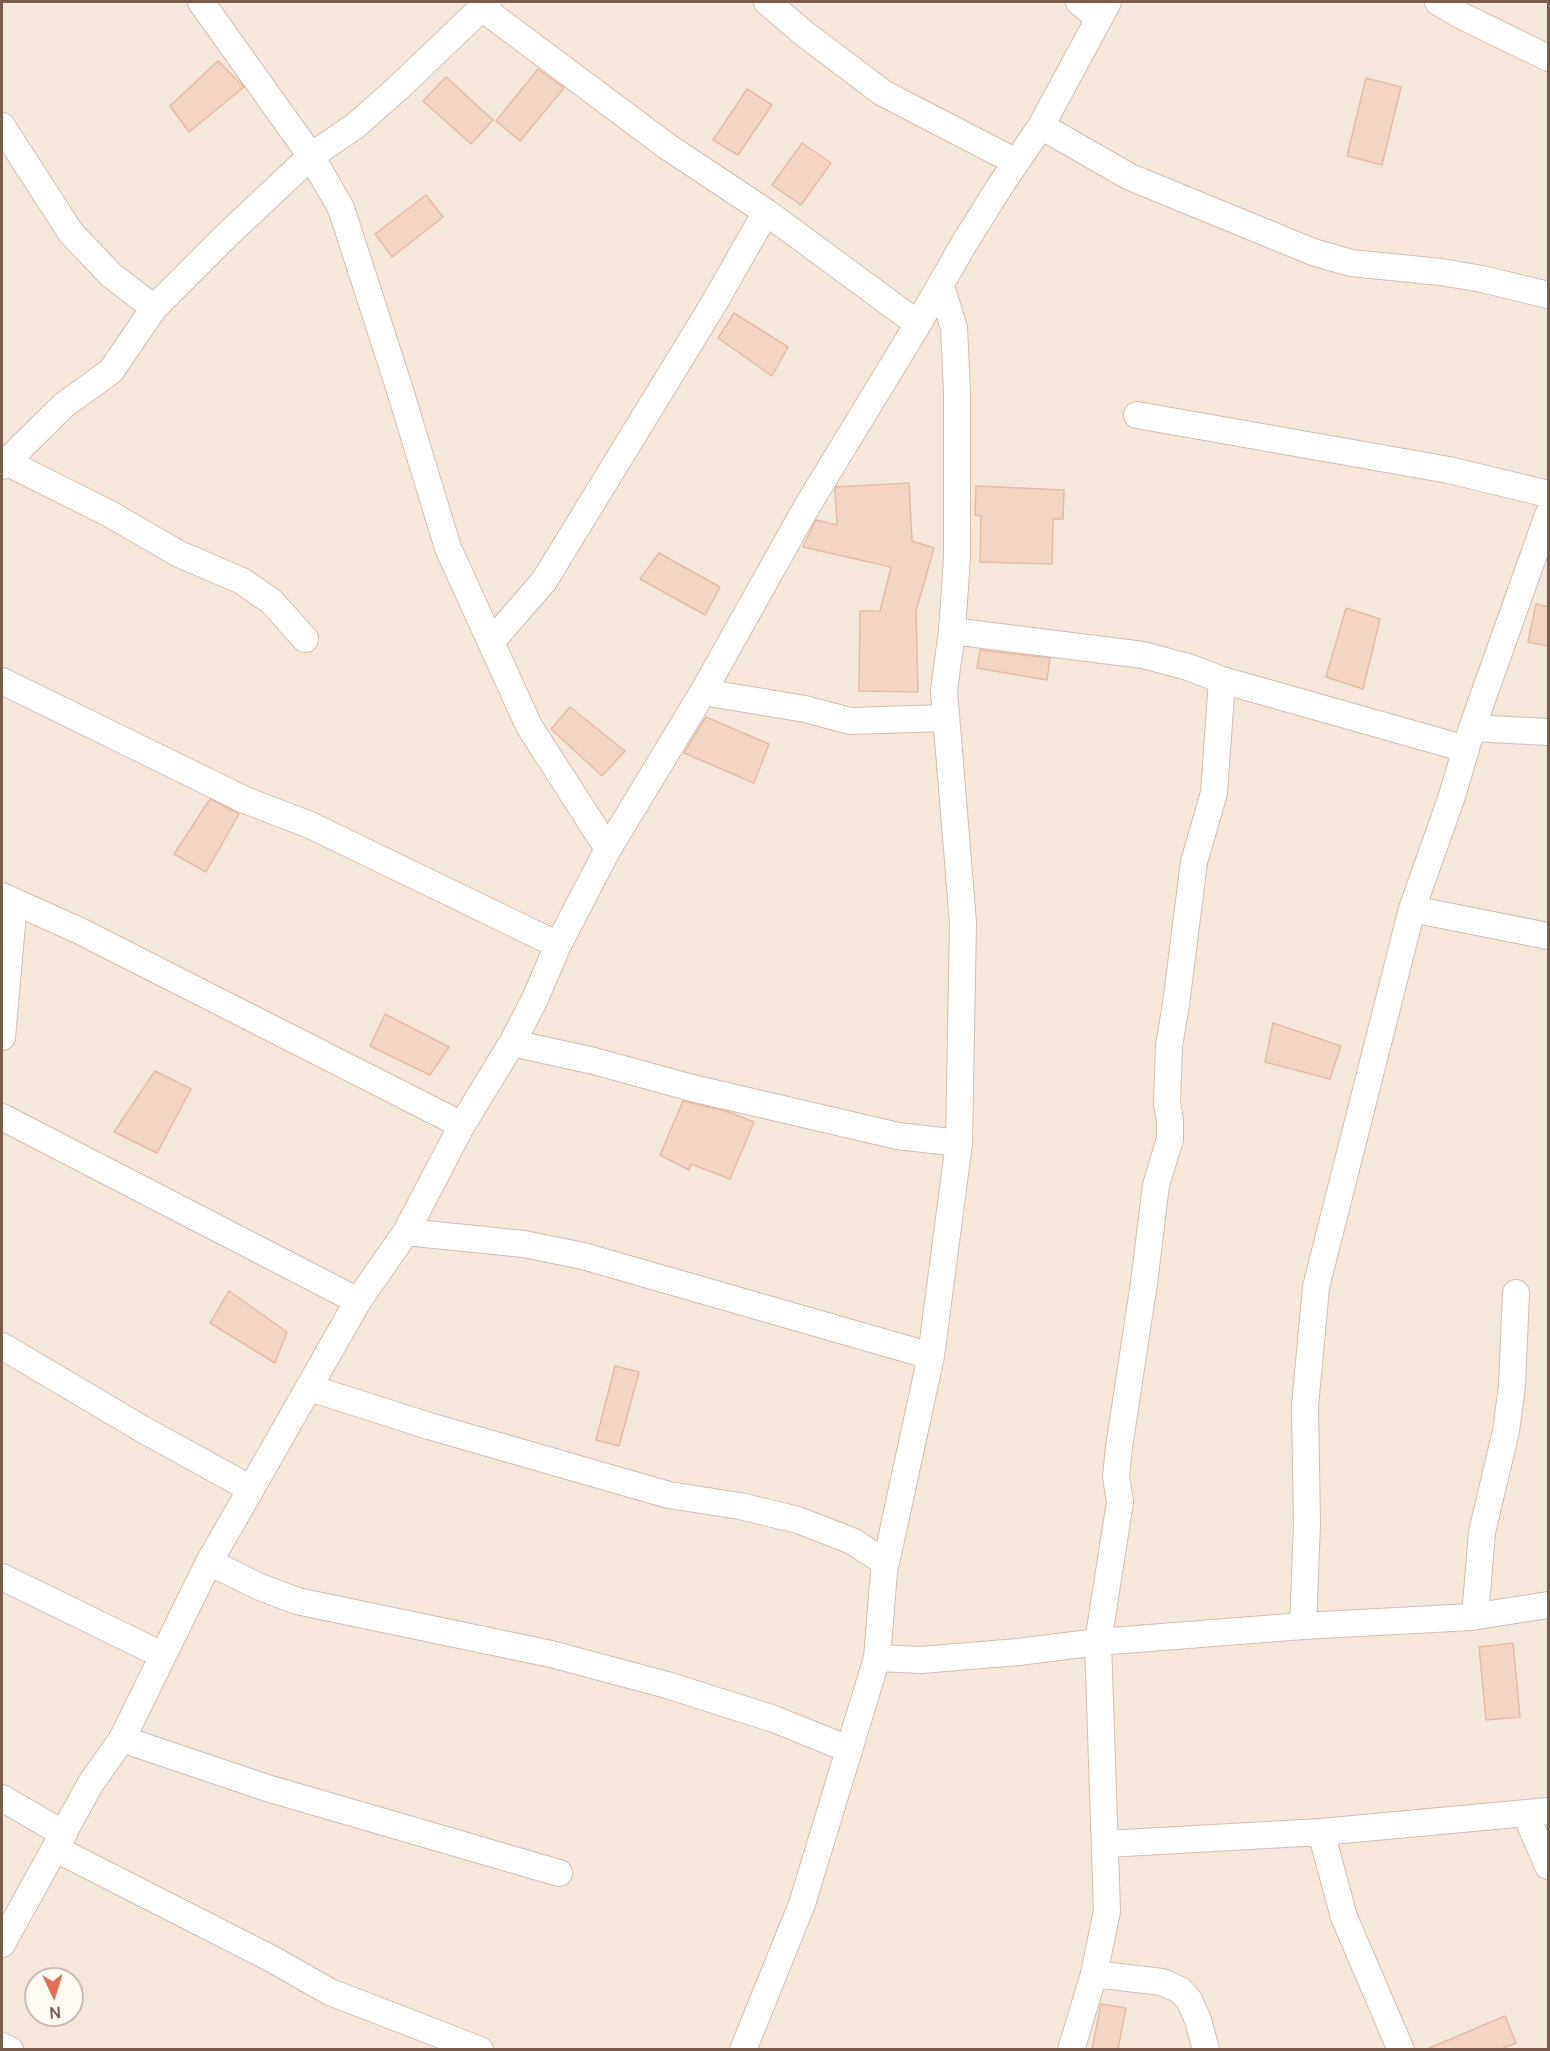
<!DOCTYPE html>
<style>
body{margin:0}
#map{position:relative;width:1550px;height:2051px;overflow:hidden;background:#fdf6ec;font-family:Manrope,sans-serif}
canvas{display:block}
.frame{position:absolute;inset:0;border:3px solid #7a5c4d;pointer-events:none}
.north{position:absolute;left:24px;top:1967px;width:60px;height:60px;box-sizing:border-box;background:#fffaf3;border:2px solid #cabbb1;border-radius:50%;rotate:176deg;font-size:16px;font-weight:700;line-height:24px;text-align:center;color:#7a5c4d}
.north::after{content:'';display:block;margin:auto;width:21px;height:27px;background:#e76f51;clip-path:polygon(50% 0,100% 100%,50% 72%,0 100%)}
</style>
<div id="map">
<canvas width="1550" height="2051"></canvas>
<div class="frame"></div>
<div class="north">N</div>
</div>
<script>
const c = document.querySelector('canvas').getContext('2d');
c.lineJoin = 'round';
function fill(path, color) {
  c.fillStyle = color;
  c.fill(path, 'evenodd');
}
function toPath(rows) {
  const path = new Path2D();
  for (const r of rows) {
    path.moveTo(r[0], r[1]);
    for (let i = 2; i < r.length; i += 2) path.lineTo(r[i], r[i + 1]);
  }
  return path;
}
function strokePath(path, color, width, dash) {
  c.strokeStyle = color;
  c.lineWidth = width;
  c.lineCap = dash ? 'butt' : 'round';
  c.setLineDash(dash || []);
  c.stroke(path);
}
const residential = toPath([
 [2,2,1548,2,1548,2049,2,2050],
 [36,1979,72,1979,72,2015,36,2015]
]);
const building = toPath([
 [218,61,244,87,189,132,170,106,218,61],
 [538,69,564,88,520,141,496,121,538,69],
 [446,77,493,120,471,144,423,101,446,77],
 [1366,78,1401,87,1382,165,1347,156,1366,78],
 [747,89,772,105,738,155,713,140,747,89],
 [802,143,831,163,801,205,772,185,802,143],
 [426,195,443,217,392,257,375,234,426,195],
 [734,313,788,347,772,376,718,338,734,313],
 [909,483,912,541,934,548,916,611,918,692,859,691,860,611,880,611,891,567,803,547,816,520,837,525,835,490,836,487,909,483],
 [976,486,1064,490,1063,519,1053,519,1052,564,980,562,981,516,975,515,976,486],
 [659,553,720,587,705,615,640,579,659,553],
 [1536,604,1548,607,1548,646,1528,642,1536,604],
 [1346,608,1380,619,1363,689,1326,677,1346,608],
 [980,650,1050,658,1047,680,977,668,980,650],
 [570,707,625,751,602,776,551,729,570,707],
 [706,717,769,744,754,783,684,753,706,717],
 [210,799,239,814,206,872,174,854,210,799],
 [385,1014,449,1047,430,1075,370,1046,385,1014],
 [1273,1023,1341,1046,1330,1079,1265,1062,1273,1023],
 [155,1071,191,1089,157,1153,114,1132,155,1071],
 [683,1101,729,1112,754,1122,730,1179,691,1164,689,1170,660,1155,683,1101],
 [229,1291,287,1332,275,1363,210,1323,229,1291],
 [615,1366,639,1372,619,1446,596,1440,615,1366],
 [1513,1643,1520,1717,1486,1720,1479,1647,1513,1643],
 [1101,2004,1126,2008,1118,2049,1092,2049,1101,2004],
 [1505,2016,1516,2043,1501,2049,1427,2049,1505,2016]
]);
const minor = toPath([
 [201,2,311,156,341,208,398,384,448,548,529,726,608,849],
 [767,2,806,35,883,93,1016,162],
 [1079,2,1099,18],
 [1438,2,1460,15,1548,58],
 [482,8,668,147,766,212,918,324],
 [2,126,71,233,111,275,154,308],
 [1041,126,1130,177,1313,252,1351,263,1441,272,1482,279,1548,295],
 [941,286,954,328,957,392,957,557,952,631,944,690,963,923,959,1143,931,1356,884,1572,877,1658,921,1660,1018,1652,1098,1642,1303,1626,1471,1617,1548,1605],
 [1137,415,1449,470,1548,494],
 [2,460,110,514,179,554,242,581,272,602,305,639],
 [2,466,64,405,111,371,154,308,227,235,311,156,355,126,397,89,488,2],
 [1548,515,1472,728,1548,732],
 [952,631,1143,655,1188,667,1222,680,1466,749],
 [491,642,544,581,713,305,766,212],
 [2,681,245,800,310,825,558,945],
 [703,692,805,709,850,721,946,718],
 [2,896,80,931,462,1125],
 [1412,909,1548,936],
 [2,1037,14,902],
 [512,1043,594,1061,692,1088,898,1136,959,1143],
 [2,1117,358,1301],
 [406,1232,524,1244,583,1256,931,1356],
 [2,1346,144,1430,251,1489],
 [310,1388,429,1426,669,1495,740,1506,798,1520,852,1541,886,1563],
 [209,1562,260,1587,297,1601,551,1654,667,1685,774,1719,848,1749],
 [2,1577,162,1655],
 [1475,1616,1482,1532,1506,1431,1512,1386,1516,1293],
 [1303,1626,1307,1524,1305,1406,1316,1287,1412,909,1452,796,1472,728],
 [122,1739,267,1788,559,1873],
 [2,1798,64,1834],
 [1526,1815,1548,1866],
 [1321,1832,1344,1917,1401,2050],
 [1106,1844,1321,1832,1548,1811],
 [56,1849,272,1959,330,1992,480,2050],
 [2,1944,91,1783,122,1739,209,1562,251,1489,358,1301,406,1232,462,1125,512,1043,534,1001,558,945,608,849,703,692,806,508,918,324,965,242,1000,186,1041,126,1108,2],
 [1094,1974,1162,1982,1180,1990,1189,2000,1198,2020,1206,2050],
 [2,2046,10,2050],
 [743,2050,802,1904,877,1658],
 [1071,2050,1094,1974,1107,1911,1098,1642,1120,1502,1116,1477,1119,1447,1144,1283,1156,1185,1170,1139,1170,1120,1167,1103,1169,1046,1176,1004,1194,862,1214,793,1222,680]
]);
fill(residential, '#f5e8da');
fill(building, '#f3d5c3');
strokePath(building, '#e6bba3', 1.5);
strokePath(minor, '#d1beb0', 28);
strokePath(minor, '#fff', 26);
</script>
